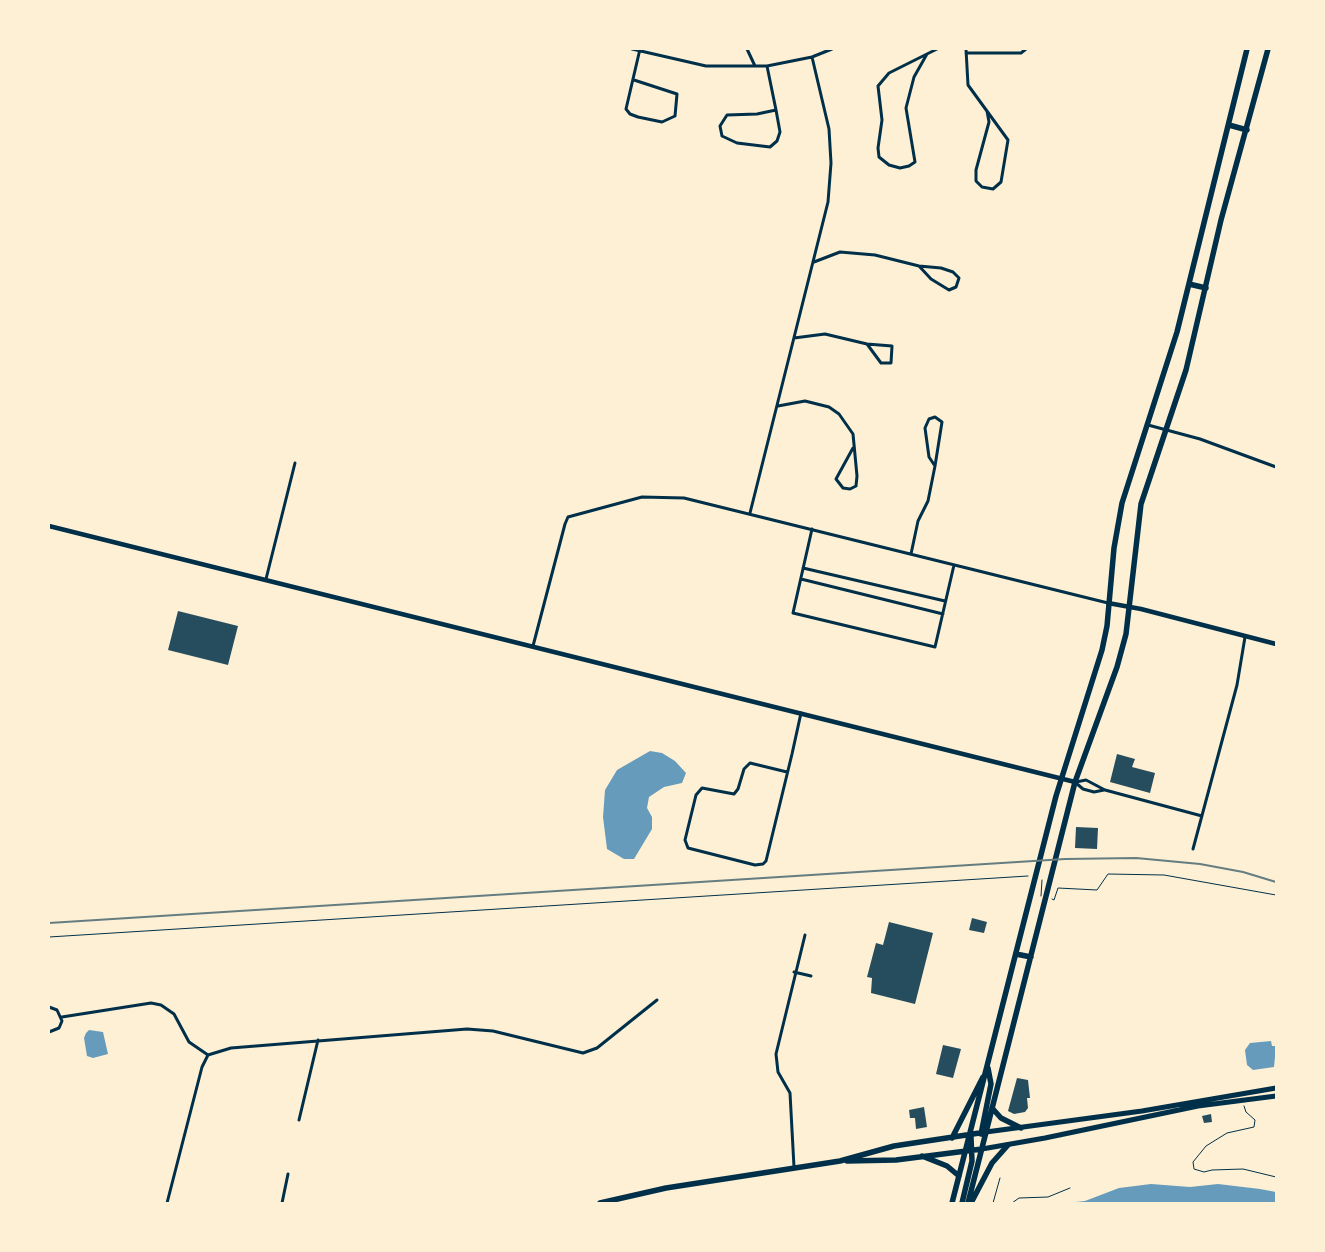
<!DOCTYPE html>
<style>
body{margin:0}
#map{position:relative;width:1325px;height:1252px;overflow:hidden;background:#fdf0d5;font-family:"Fira Sans",sans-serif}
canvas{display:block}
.frame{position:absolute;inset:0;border:50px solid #fdf0d5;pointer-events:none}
</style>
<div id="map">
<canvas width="1325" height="1252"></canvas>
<div class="frame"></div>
</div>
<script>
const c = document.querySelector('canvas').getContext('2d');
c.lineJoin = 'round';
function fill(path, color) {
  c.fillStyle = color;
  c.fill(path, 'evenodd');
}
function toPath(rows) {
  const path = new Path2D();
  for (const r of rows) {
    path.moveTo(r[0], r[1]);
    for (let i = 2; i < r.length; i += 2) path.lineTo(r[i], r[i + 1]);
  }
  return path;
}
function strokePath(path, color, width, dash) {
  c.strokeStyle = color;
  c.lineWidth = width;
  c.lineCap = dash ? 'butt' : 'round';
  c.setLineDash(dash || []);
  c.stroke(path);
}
const water = toPath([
 [650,751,662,753,675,761,686,773,682,783,664,787,649,797,647,808,652,817,652,829,634,859,624,859,607,849,603,817,605,790,617,770],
 [89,1030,103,1032,108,1054,93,1058,87,1056,84,1038,86,1033],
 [1271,1041,1272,1046,1276,1046,1274,1067,1253,1070,1247,1065,1245,1050,1250,1043],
 [1151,1184,1190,1187,1218,1184,1260,1189,1276,1192,1276,1203,1067,1203,1085,1201,1119,1188]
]);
const building = toPath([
 [178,611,238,626,228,665,168,650],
 [1117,754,1135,759,1132,767,1155,773,1150,793,1110,782],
 [1076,827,1098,828,1097,849,1075,848],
 [972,918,987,922,984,933,969,930],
 [889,922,933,933,915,1004,871,993,872,978,867,977,876,943,883,945],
 [943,1045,961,1049,953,1078,936,1074],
 [1017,1078,1028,1080,1030,1098,1027,1098,1028,1108,1025,1112,1014,1114,1008,1111],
 [924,1107,927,1127,916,1129,915,1118,910,1118,909,1110],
 [1211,1114,1212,1122,1204,1123,1202,1116]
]);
const path = toPath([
 [1041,896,1042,880],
 [1052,899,1054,900,1058,888,1097,890,1108,874,1164,875,1276,895],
 [49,937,1028,876],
 [1244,1106,1246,1112,1255,1120,1254,1127,1227,1133,1206,1146,1193,1162,1194,1169,1204,1172,1212,1170,1243,1169,1276,1177],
 [993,1203,1000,1178],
 [1012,1203,1019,1198,1048,1197,1070,1188]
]);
const minor = toPath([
 [632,49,706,66,767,66,812,57,832,49],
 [747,49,755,66],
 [966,49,968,85,1008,140,1001,182,993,189,982,187,976,181,976,170,989,122,987,111],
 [966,53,1021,53,1026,49],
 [927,54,914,77,906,108,915,162,909,166,900,168,889,165,879,157,878,148,882,120,878,86,889,73,937,49],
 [767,66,776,110,757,114,727,115,720,126,722,136,737,143,770,147,777,141,780,132,776,110],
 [634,80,677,94,675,116,662,122,638,117,630,114,626,109,640,49],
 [814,262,840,252,875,255,919,266,941,268,953,272,959,278,956,287,949,290,931,279,919,266],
 [794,338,825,334,867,344,892,346,891,363,881,363,867,344],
 [778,406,805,401,829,407,839,414,853,434,857,476,856,486,850,489,843,488,836,479,853,448],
 [1148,425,1200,439,1276,467],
 [750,513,828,202,831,163,829,129,812,57],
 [812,529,793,613,935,647,954,565],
 [911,554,918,521,928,501,935,466,942,422,935,417,929,419,925,428,929,457,935,466],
 [803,568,945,601],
 [266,579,295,463],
 [801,579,943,614],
 [533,646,565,524,568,517,642,497,684,498,1108,603],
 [787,772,750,763,744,769,738,789,734,794,702,788,696,795,685,840,688,848,755,865,763,864,766,861,792,754,801,713],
 [1076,782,1086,780,1105,790,1202,816],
 [1076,783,1083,789,1094,792,1104,790],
 [1193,849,1237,685,1245,637],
 [794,972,811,976],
 [49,1007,57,1010,62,1021,59,1028,49,1032],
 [62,1017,151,1003,161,1005,174,1014,189,1042,208,1055,231,1048,467,1029,493,1031,583,1053,597,1048,657,1000],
 [299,1120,318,1040],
 [794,1167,790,1093,778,1072,776,1054,805,935],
 [167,1203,202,1067,208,1055],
 [282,1203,288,1174]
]);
const tertiary = toPath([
 [49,526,1075,782],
 [1108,603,1141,609,1276,644]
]);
const secondary = toPath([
 [986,1132,1142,1111,1276,1088],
 [982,1149,1045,1138,1198,1106,1276,1096]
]);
const primary = toPath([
 [1229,125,1247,130],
 [1189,284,1206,288],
 [1016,954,1031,957],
 [992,1108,1001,1118,1021,1128],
 [981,1134,991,1084,988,1068],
 [952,1138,983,1077],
 [922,1156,947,1166,959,1176],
 [847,1161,896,1160,982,1149],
 [600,1203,666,1188,840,1161,894,1146,986,1132],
 [952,1203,1056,796,1102,650,1107,626,1114,548,1122,503,1177,332,1247,49],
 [962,1203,972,1161,971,1137],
 [968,1203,1075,782,1117,667,1126,634,1141,504,1186,370,1221,220,1268,49],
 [971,1203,992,1163,1008,1145]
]);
const rail = toPath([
 [49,923,1065,859,1136,858,1200,864,1243,872,1276,882]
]);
fill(water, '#669bbc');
fill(building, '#264d5e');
strokePath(path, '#003049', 1);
strokePath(minor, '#003049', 3);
strokePath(tertiary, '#003049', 4.5);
strokePath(secondary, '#003049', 5);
strokePath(primary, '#003049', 5.5);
strokePath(rail, '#657d81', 2);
</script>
